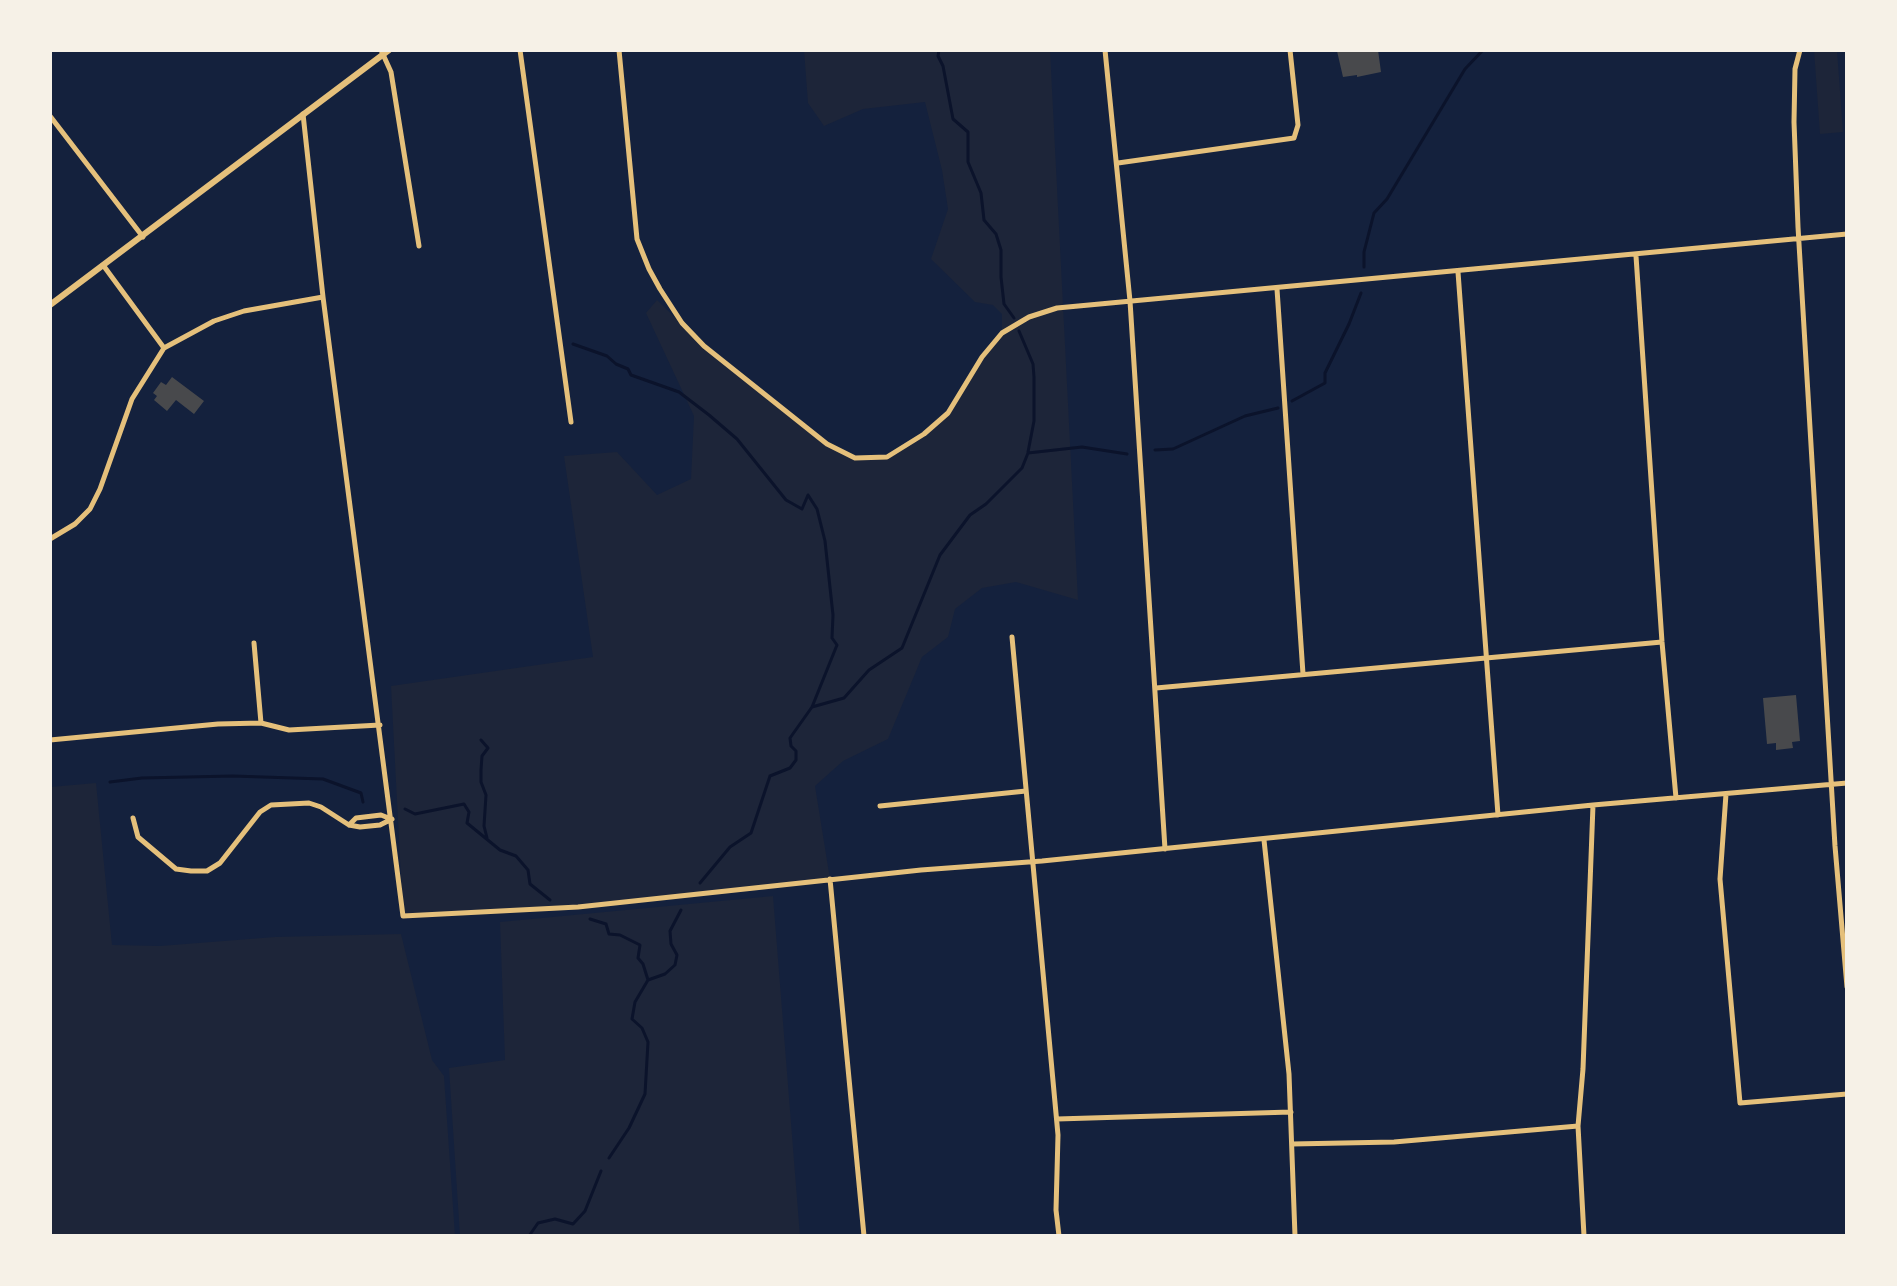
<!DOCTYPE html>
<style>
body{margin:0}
#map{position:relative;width:1897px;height:1286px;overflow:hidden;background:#14213d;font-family:Commissioner,sans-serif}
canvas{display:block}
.frame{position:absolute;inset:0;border:52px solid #f6f1e7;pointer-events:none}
</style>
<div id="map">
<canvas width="1897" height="1286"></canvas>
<div class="frame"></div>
</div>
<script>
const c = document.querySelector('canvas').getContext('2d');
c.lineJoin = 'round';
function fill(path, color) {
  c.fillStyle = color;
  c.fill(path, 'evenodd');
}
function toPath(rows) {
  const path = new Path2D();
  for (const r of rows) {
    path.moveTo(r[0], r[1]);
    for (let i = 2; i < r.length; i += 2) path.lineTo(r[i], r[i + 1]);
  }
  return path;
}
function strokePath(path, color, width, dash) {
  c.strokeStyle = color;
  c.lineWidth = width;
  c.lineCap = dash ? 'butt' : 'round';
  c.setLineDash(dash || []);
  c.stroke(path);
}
const green = toPath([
 [804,50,1050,50,1078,600,1016,582,982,588,955,609,948,637,922,657,888,739,843,761,815,786,830,879,578,907,403,916,391,686,593,657,564,456,617,452,657,495,691,479,694,416,646,313,657,300,704,346,827,444,855,458,876,459,897,452,948,413,982,357,1002,333,1002,314,993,305,975,302,931,259,948,209,942,170,925,102,863,109,824,126,808,103],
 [1814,50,1837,50,1843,132,1820,134],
 [96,783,112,945,160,946,275,937,401,934,432,1060,444,1076,455,1236,50,1236,50,787],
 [773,896,800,1236,460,1236,449,1068,505,1060,500,922]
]);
const stream = toPath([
 [939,50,938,56,943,66,953,119,968,132,968,162,981,193,984,220,996,234,1001,250,1001,277,1004,304,1014,318],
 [1364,267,1364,252,1374,213,1387,199,1465,69,1483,50],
 [1019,331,1033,364,1034,377,1034,421,1028,452],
 [573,344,607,356,616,364,628,369,631,375,679,392,709,415,737,439,786,500,802,509,808,495,817,509,825,541,833,615,832,638,837,645,812,707,790,738,791,746,796,751,796,760,790,768,770,776,751,833,730,847,700,883],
 [1292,401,1325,383,1325,373,1349,324,1361,293],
 [1155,450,1173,449,1245,416,1278,408],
 [812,707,844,698,869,670,902,648,940,555,970,515,986,504,1022,468,1028,453,1082,447,1127,454],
 [481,740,488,748,482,756,481,770,481,782,486,795,484,826,487,838],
 [110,782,142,778,233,776,323,779,361,793,363,802],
 [405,809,415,814,464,804,469,812,467,823,500,850,516,856,528,870,530,884,550,900],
 [590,919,606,924,609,934,620,935,640,945,638,958,643,964,648,980],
 [609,1158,629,1128,645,1094,648,1042,642,1028,632,1019,635,1002,648,980,665,974,675,965,677,955,671,944,670,931,681,910],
 [529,1236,538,1223,555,1219,573,1224,585,1211,601,1171]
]);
const building = toPath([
 [1340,50,1378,50,1381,72,1357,77,1357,75,1343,77,1337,51],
 [172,377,204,401,194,414,176,400,167,411,154,400,157,396,153,393,161,382,166,385],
 [1796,695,1800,741,1792,742,1793,748,1776,750,1776,743,1767,744,1763,698]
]);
const minor = toPath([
 [381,50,391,72,419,246],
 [520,50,571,422],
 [619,50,637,239,649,269,660,289,682,323,704,346,827,444,855,458,887,457,924,434,948,413,982,357,1002,333,1029,317,1057,308,1847,234],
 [1105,50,1130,301,1165,849],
 [1800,50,1795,69,1794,122,1798,227,1835,846,1847,987],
 [303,114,323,297,403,916,578,907,921,870,1042,861,1593,805,1847,783],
 [50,116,143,237],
 [1118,163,1294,138,1298,125,1290,50],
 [1636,256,1662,642,1676,798],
 [103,265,164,348],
 [1458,272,1498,815],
 [1277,289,1303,674],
 [50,539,75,524,90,509,100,489,132,399,164,348,214,321,244,311,323,297],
 [1012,637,1058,1135,1056,1210,1059,1236],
 [254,643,261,723],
 [1156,688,1662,642],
 [50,740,218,724,261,723,289,730,380,725],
 [1726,794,1720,879,1740,1103,1847,1094],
 [880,806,1026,791],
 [133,818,138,837,176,869,191,871,207,871,220,863,260,812,271,805,309,803,321,807,349,825,360,827,380,825,392,819],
 [349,825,356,818,381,815,391,819],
 [1264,840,1289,1074,1295,1236],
 [830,879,864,1236],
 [1057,1119,1291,1112],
 [1292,1144,1394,1142,1578,1126],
 [1584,1236,1578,1126,1583,1069,1593,805]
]);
const tertiary = toPath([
 [50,305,389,50]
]);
fill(green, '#1d2539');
strokePath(stream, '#0b132b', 3);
fill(building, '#48494c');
strokePath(minor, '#e5c07b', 5);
strokePath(tertiary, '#e5c07b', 6);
</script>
